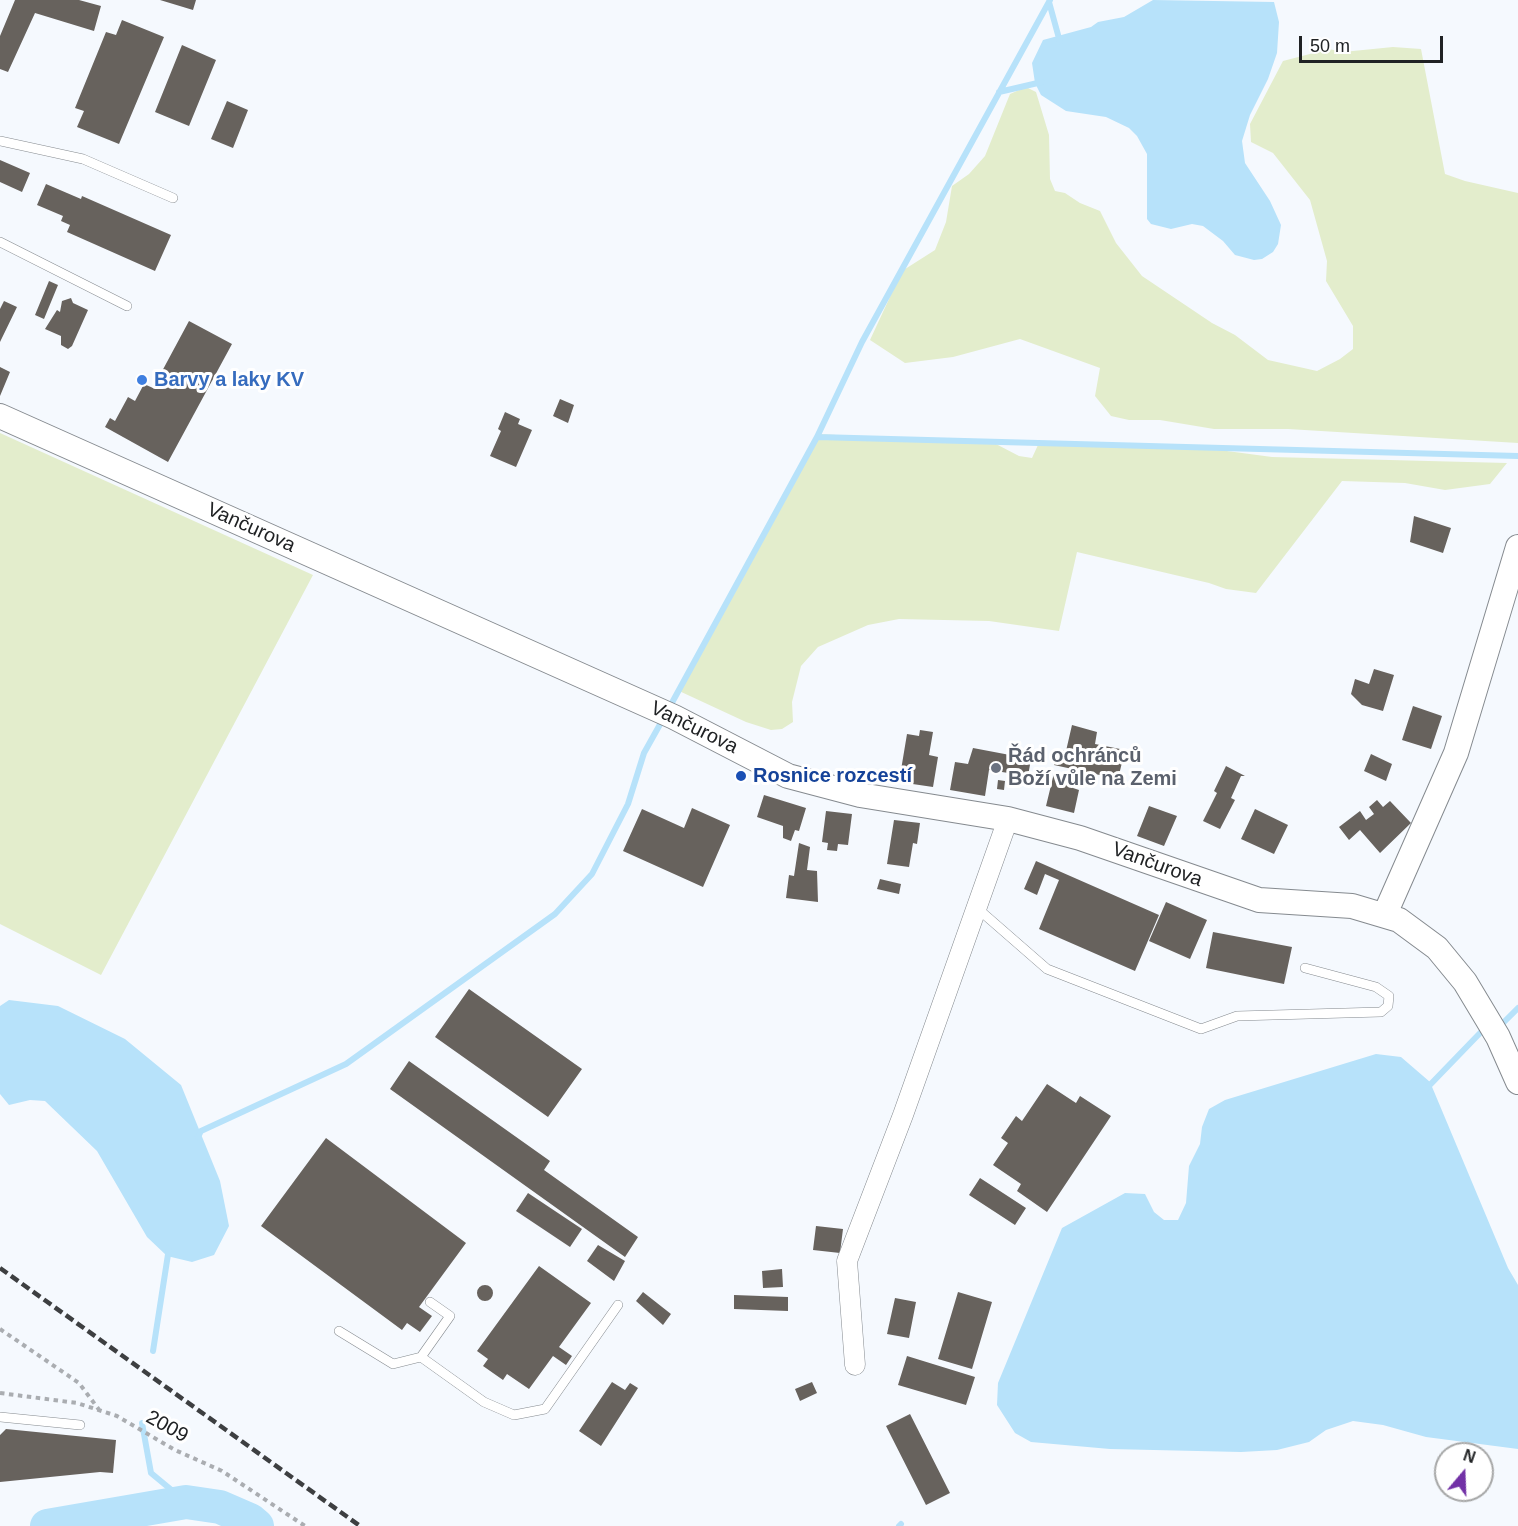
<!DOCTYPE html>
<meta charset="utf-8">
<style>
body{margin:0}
#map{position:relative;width:1518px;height:1526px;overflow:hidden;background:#f5f9fe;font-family:Helvetica,sans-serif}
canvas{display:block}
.north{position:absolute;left:1434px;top:1442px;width:60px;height:60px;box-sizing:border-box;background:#fff;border:2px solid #a6a7a7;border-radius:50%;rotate:19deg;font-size:16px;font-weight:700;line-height:24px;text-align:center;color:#202224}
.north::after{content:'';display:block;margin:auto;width:21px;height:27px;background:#7231a6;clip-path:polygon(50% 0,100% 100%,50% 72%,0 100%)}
.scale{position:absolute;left:1299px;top:36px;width:144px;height:27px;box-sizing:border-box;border:3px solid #202224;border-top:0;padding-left:8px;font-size:18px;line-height:21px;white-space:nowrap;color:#202224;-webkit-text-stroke:4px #fff;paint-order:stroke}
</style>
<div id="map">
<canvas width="1518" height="1526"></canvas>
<div class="north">N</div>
<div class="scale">50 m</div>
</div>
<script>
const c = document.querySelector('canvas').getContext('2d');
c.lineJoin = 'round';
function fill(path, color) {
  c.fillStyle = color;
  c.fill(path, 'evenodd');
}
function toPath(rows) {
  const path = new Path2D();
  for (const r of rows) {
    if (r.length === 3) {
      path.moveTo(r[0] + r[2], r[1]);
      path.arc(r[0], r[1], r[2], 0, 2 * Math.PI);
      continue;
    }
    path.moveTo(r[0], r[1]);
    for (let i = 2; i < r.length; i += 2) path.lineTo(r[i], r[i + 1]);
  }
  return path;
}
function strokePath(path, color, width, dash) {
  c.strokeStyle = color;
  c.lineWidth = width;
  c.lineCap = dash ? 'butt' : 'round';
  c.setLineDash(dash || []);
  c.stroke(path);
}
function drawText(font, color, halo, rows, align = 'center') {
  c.font = font + ' Helvetica,sans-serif';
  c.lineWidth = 6;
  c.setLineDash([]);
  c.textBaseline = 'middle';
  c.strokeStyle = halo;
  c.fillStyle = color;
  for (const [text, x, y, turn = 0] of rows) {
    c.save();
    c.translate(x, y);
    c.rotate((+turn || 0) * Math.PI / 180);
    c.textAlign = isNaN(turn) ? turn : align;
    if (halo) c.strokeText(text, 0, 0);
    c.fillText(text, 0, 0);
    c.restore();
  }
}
const green = toPath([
 [1393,47,1421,49,1445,174,1465,181,1518,193,1518,443,1288,429,1214,429,1160,420,1129,420,1111,416,1095,396,1100,368,1020,339,953,357,905,363,870,340,902,271,935,250,946,222,952,186,969,174,985,156,1010,94,1026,87,1036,92,1049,135,1050,179,1055,191,1065,193,1080,203,1100,211,1116,243,1142,276,1212,323,1235,335,1268,360,1317,371,1340,359,1353,349,1353,326,1326,281,1327,261,1310,200,1273,153,1251,142,1250,124,1283,61,1329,49,1343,52],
 [0,433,313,575,101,975,0,924],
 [817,434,994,443,1019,456,1032,458,1038,445,1074,442,1212,449,1272,457,1507,463,1490,484,1445,490,1405,483,1342,481,1256,593,1226,589,1209,583,1077,552,1059,631,989,621,899,619,868,625,818,647,801,666,792,702,793,722,782,729,771,730,746,722,677,690]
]);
const water = toPath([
 [1153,0,1274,2,1279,22,1277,53,1268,79,1250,115,1242,141,1245,163,1270,201,1281,225,1278,244,1273,252,1262,259,1254,260,1235,255,1223,241,1203,226,1192,224,1171,229,1151,224,1147,219,1147,154,1137,136,1129,128,1106,117,1066,111,1041,95,1035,83,1032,63,1043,40,1091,27,1098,22,1124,17],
 [9,1000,58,1006,125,1039,181,1085,220,1181,229,1226,214,1255,192,1262,167,1256,147,1237,97,1151,45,1101,30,1100,9,1105,0,1094,0,1006],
 [1376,1054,1401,1057,1430,1082,1508,1268,1518,1285,1518,1449,1426,1437,1383,1425,1353,1421,1326,1430,1309,1442,1277,1450,1241,1452,1110,1449,1031,1442,1015,1433,997,1405,998,1383,1062,1228,1125,1193,1145,1194,1154,1212,1164,1220,1178,1220,1186,1203,1189,1166,1200,1144,1202,1127,1209,1109,1225,1100]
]);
const stream = toPath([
 [1049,2,1060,42],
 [999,92,1042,82],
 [817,437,1518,456],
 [668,710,817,437,862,342,1050,0],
 [1503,1023,1518,1008],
 [1425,1090,1482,1031],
 [198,1137,201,1131,346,1064,555,914,592,874,628,804,644,753,663,719],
 [153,1351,169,1248],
 [142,1423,151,1473,186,1502],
 [899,1526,901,1524]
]);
const river = toPath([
 [47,1526,186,1502,220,1507,250,1520,257,1526]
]);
const building = toPath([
 [15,0,79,0,101,6,94,31,35,13,8,72,0,69,0,36],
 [160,0,196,0,193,10],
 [122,20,164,37,119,144,77,127,84,111,75,108,106,32,116,35],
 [182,45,216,60,189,126,155,112],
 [227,101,248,110,233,148,211,139],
 [0,160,30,173,22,192,0,182],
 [46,184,81,199,82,196,171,235,155,271,67,232,70,225,61,221,63,216,37,205],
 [49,281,58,285,44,319,35,315],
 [71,298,73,303,88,310,72,346,68,349,61,345,61,336,45,329,57,310,60,312,62,301],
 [4,301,17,307,0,342,0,309],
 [189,321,232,344,168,462,105,427,110,418,115,421,128,397,135,401,144,384,153,388],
 [0,367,10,372,0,396],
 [560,399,574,405,568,423,553,416],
 [505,412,520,419,518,424,532,430,516,467,490,456,501,431,498,429],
 [1414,516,1451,528,1443,553,1410,542],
 [1374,669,1394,675,1383,711,1362,705,1351,694,1355,679,1369,684],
 [1413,706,1442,716,1431,749,1402,740],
 [1072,725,1097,732,1095,744,1125,750,1118,779,1054,765,1058,749,1066,751],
 [920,730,933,732,929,755,938,757,933,787,899,782,907,734,919,736],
 [973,748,1031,759,1028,776,989,770,985,796,950,790,955,762,968,764],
 [1371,754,1392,764,1386,781,1364,771],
 [1226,766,1245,776,1241,776,1231,798,1235,800,1220,829,1203,821,1217,793,1214,791],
 [1054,773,1075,777,1073,788,1079,790,1074,813,1046,806],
 [998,780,1005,781,1004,790,997,789],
 [764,795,806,808,799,831,795,830,791,841,783,838,783,826,757,817],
 [1377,800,1383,807,1390,801,1411,823,1380,853,1360,830,1349,840,1339,827,1360,811,1366,820,1374,814,1369,807],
 [1149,806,1177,816,1164,846,1137,836],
 [692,808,730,825,703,887,623,851,642,809,684,828],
 [1255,809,1288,825,1274,854,1241,839],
 [826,811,852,814,848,845,838,844,837,851,827,850,828,843,822,842],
 [894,820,920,823,917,844,913,843,909,867,887,864],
 [799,843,810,847,807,870,817,871,818,902,786,898,789,875,794,876],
 [1036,861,1159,915,1135,971,1039,929,1059,880,1045,874,1037,895,1024,889],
 [880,879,901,884,899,894,877,889],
 [1166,902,1207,920,1190,959,1149,941],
 [1213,932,1292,947,1284,984,1206,968],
 [469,989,582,1069,548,1117,435,1037],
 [409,1061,550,1161,544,1170,638,1237,625,1257,390,1089],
 [1047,1084,1076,1103,1080,1096,1111,1116,1047,1212,1017,1191,1021,1184,993,1165,1008,1143,1001,1138,1016,1116,1022,1121],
 [326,1138,466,1243,419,1307,432,1316,420,1332,407,1323,402,1330,261,1226],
 [980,1178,1026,1208,1015,1225,969,1195],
 [528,1193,582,1229,570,1247,516,1211],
 [816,1226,843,1229,840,1253,813,1250],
 [598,1245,625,1261,614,1281,587,1261],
 [539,1266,591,1303,559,1347,572,1356,566,1365,553,1356,529,1389,507,1374,503,1380,483,1366,488,1359,477,1351],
 [782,1269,783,1287,763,1288,762,1271],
 [485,1293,8],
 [643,1292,671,1314,663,1325,636,1301],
 [958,1292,992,1302,972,1369,938,1359],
 [734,1295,788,1297,788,1311,734,1309],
 [895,1298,916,1302,909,1338,887,1334],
 [907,1356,975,1377,966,1405,898,1385],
 [612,1382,625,1390,630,1383,638,1388,601,1446,579,1431],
 [812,1382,817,1393,800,1401,795,1389],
 [910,1414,950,1493,926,1505,886,1426],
 [6,1429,116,1440,113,1473,100,1472,0,1482,0,1435]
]);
const path = toPath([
 [0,1329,79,1383,100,1411],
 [0,1393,77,1403,117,1416,175,1450,222,1471,305,1526]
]);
const service = toPath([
 [0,141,83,159,173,198],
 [0,242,127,306],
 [977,908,1047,969,1201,1029,1237,1016,1381,1012,1388,1006,1389,996,1376,987,1305,968],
 [430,1302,450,1316,421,1357,484,1402,514,1415,545,1409,618,1305],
 [339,1331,393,1364,421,1357],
 [0,1417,80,1425]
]);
const minor = toPath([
 [855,1365,847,1261,903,1115,1008,819]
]);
const tertiary = toPath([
 [0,416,674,717,788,776,860,795,1008,819,1080,838,1259,900,1352,906,1399,920,1437,948,1465,982,1498,1037,1518,1082],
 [1385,914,1456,753,1518,547]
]);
const rail = toPath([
 [0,1268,360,1526]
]);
const markers = [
 [142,380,6,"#3f7fe0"],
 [996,768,6,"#6b7280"],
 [741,776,6,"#1a4fb4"]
];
const shopNames = [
 ["Barvy a laky KV",154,380]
];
const streetNames = [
 ["Vančurova",251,528,24],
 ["Vančurova",694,728,26],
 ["Vančurova",1157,865,20],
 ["2009",167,1427,29]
];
const worshipNames = [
 ["Řád ochránců",1008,756],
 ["Boží vůle na Zemi",1008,779]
];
const transitNames = [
 ["Rosnice rozcestí",753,776]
];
fill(green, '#e3edcc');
fill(water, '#b7e2fa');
strokePath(stream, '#b7e2fa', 6);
strokePath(river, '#b7e2fa', 34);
fill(building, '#67625d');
strokePath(service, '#858a8f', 10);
strokePath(minor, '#858a8f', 21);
strokePath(tertiary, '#858a8f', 26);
strokePath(path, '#aaadb1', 4, [4.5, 4.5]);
strokePath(service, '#fff', 9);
strokePath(minor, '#fff', 20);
strokePath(tertiary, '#fff', 24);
strokePath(rail, '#3d3f41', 4.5, [9, 4.5]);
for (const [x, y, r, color] of markers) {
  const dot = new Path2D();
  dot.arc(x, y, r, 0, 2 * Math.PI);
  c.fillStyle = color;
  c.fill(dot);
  strokePath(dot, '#fff', 2);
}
drawText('bold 20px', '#366cbe', '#fff', shopNames, 'left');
drawText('20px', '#202224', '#fff', streetNames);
drawText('bold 20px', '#5b616d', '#fff', worshipNames, 'left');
drawText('bold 20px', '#164399', '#fff', transitNames, 'left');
</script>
